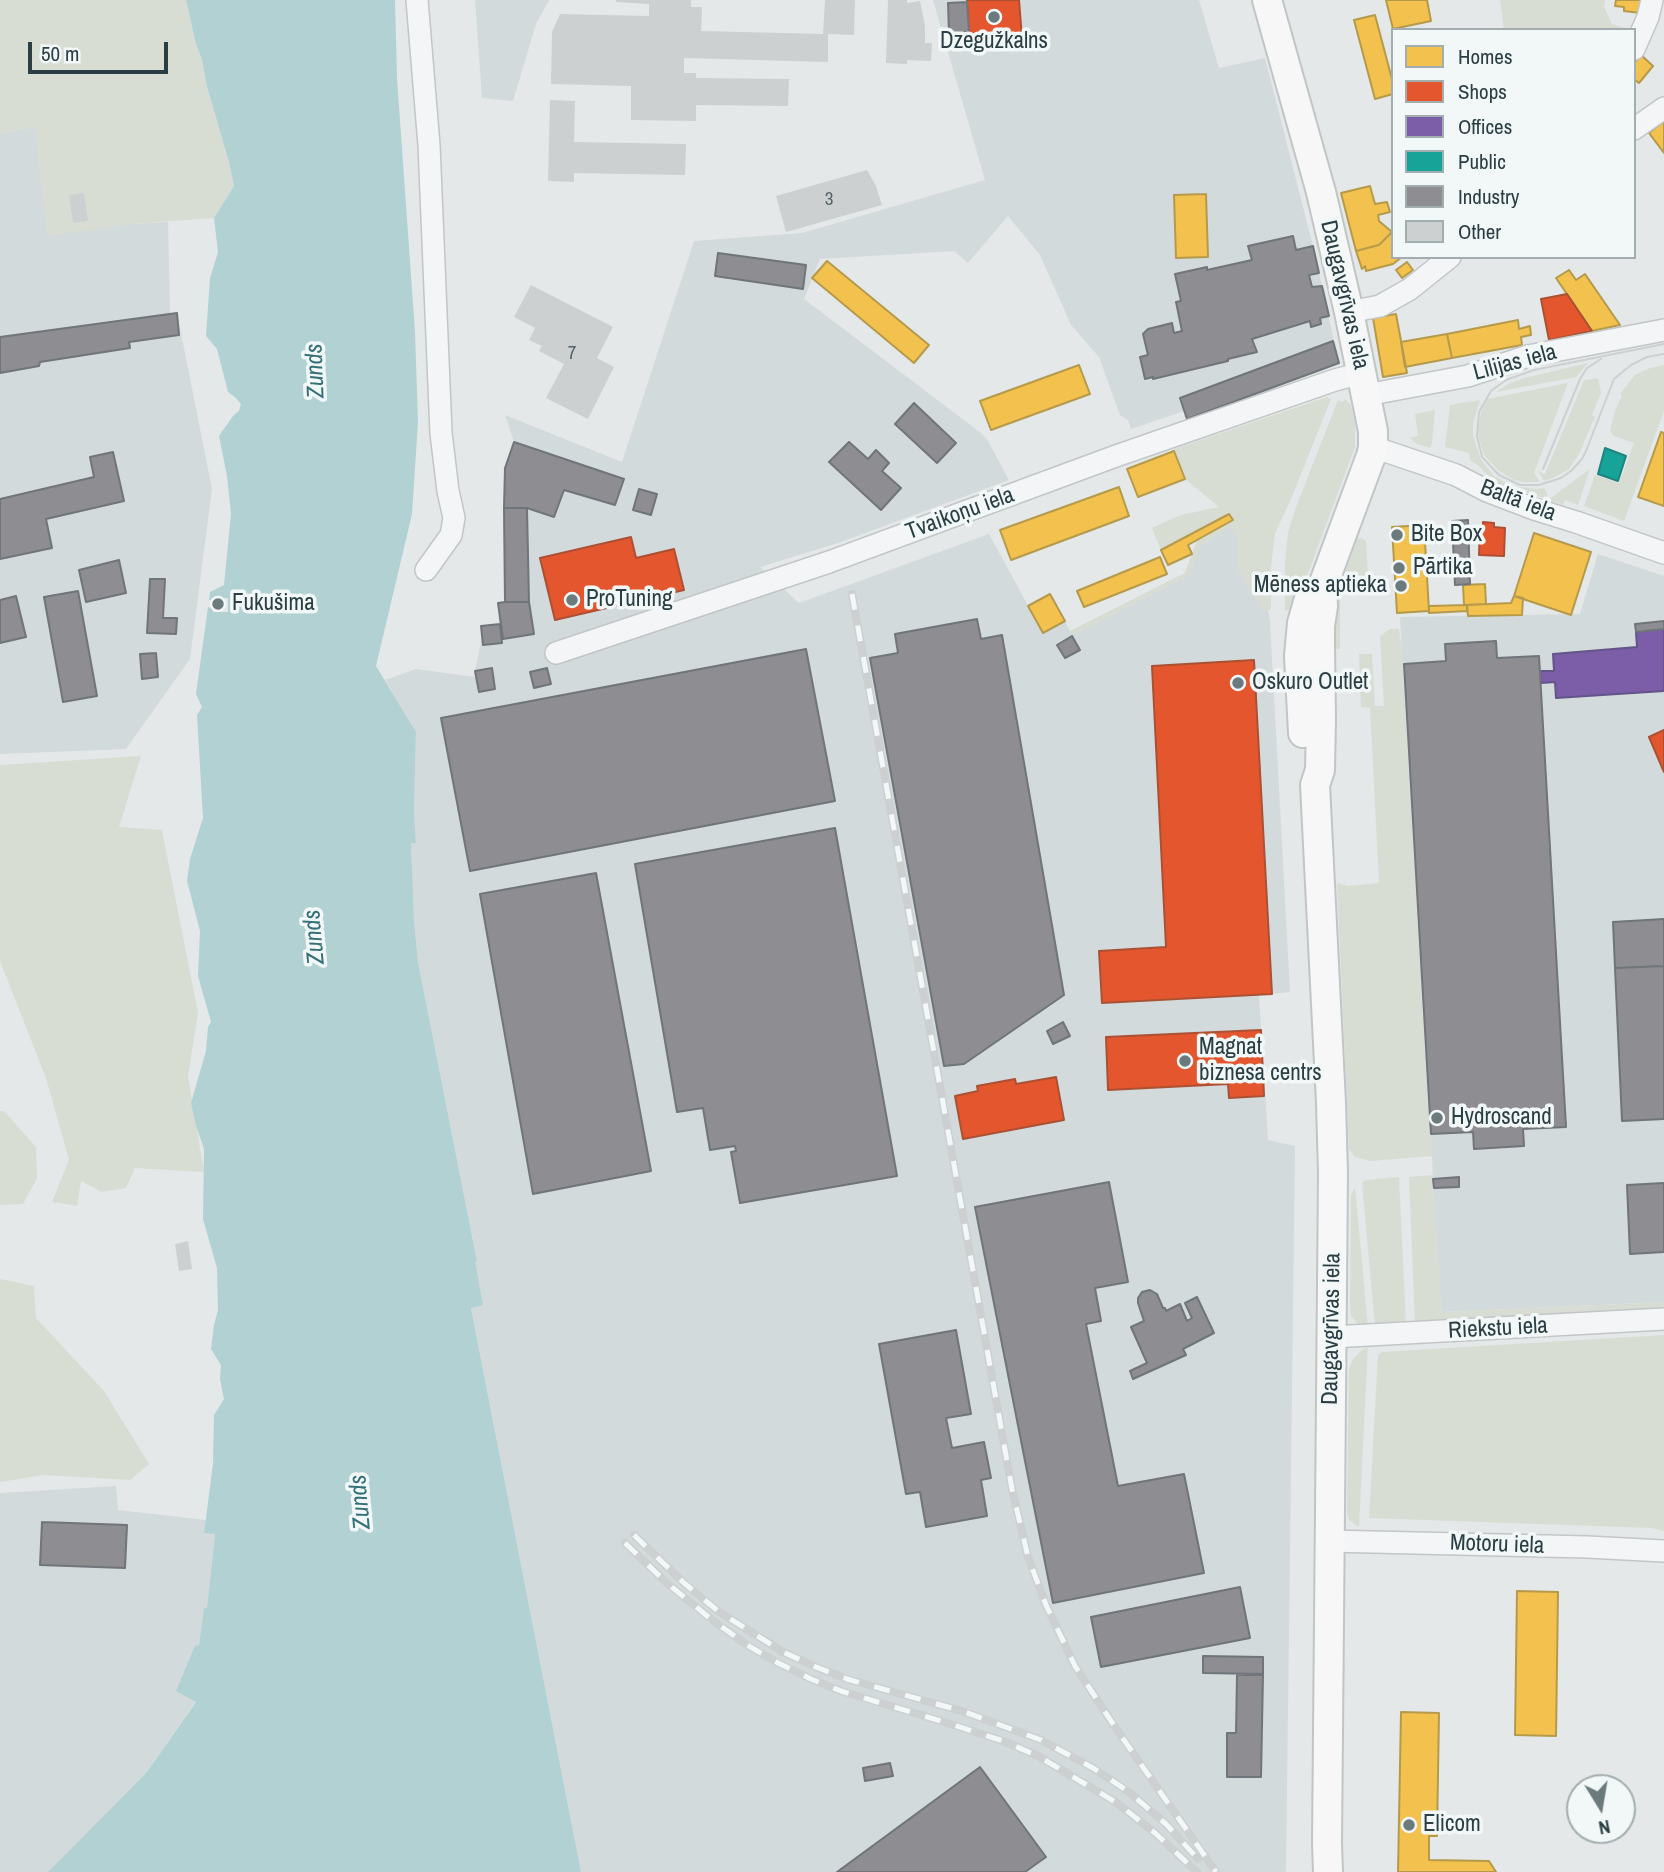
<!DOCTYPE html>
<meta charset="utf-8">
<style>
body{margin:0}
#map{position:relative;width:1664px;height:1872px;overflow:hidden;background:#e4e8e8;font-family:"Archivo Narrow",sans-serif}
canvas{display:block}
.legend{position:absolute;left:1391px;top:28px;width:245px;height:231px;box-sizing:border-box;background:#f2f7f8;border:2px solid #a2adb0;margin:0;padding:9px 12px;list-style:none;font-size:21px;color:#2a3e43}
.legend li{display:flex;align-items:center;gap:14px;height:35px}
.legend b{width:35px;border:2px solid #a2adb0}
.north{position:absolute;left:1566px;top:1774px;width:70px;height:70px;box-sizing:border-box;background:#f2f7f8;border:2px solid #a2adb0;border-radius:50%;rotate:169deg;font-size:19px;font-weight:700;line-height:28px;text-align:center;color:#2a3e43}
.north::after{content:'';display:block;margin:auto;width:24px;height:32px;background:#6b7a7d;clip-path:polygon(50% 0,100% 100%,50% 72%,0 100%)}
.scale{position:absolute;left:28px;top:42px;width:140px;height:32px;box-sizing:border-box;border:4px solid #2a3e43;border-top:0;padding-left:9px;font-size:21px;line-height:24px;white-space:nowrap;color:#2a3e43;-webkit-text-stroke:5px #f2f7f8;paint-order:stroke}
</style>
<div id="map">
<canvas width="1664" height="1872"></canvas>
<ul class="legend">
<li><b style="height:19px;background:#f2c14e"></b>Homes</li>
<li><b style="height:19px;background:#e4572e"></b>Shops</li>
<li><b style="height:19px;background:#7b5ea7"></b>Offices</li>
<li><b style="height:19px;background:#17a398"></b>Public</li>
<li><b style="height:19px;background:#8d8d92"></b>Industry</li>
<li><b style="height:19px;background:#ccd0d1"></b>Other</li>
</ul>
<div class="north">N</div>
<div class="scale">50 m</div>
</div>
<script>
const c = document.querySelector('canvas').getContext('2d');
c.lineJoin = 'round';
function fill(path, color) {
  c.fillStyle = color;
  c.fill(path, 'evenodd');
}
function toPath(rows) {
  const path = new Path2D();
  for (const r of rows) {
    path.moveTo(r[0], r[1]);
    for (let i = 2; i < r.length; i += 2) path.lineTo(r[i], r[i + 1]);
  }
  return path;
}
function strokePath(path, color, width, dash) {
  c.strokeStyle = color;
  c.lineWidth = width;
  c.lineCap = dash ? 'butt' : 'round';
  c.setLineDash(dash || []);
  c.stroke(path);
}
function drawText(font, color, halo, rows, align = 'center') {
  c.font = font + ' "Archivo Narrow",sans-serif';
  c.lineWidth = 7;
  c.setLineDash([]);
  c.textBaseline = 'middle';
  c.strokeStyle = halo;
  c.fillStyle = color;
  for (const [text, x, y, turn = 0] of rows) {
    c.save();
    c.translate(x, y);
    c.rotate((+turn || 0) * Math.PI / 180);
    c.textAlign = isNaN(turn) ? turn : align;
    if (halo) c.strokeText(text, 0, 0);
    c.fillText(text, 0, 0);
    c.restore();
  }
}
const built = toPath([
 [475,0,549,0,536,24,513,101,482,98],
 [933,0,1199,0,1219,68,1265,58,1313,246,1339,363,1188,419,1184,411,1131,429,1128,420,1120,415,1099,357,1071,325,1040,255,1008,216,968,263,954,251,820,259,804,299,981,433,988,441,1009,480,838,543,760,567,799,603,989,534,1043,633,1065,621,1070,631,1185,573,1197,541,1233,520,1242,534,1244,572,1268,610,1270,622,1290,992,1259,995,1268,1140,1295,1146,1286,1872,581,1872,471,1307,483,1305,474,1261,477,1260,418,962,414,920,411,843,416,843,414,813,416,732,385,680,416,669,476,677,475,671,482,637,481,626,499,624,498,603,505,601,505,468,514,442,505,415,622,462,694,241,802,233,985,180],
 [35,127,133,224,168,222,170,313,177,313,212,489,190,659,126,749,0,754,0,133],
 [1598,554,1664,576,1664,1302,1441,1312,1400,617,1580,614],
 [116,1486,118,1510,206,1520,204,1533,215,1533,207,1609,204,1609,199,1646,196,1701,147,1772,48,1872,0,1872,0,1493]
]);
const green = toPath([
 [0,0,186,0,196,44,202,60,207,87,229,162,234,186,214,218,133,224,47,236,35,127,0,133],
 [1500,0,1605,0,1604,7,1612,24,1632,30,1504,30],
 [1588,363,1576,377,1496,392,1510,383,1524,378],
 [1664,365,1664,411,1624,521,1584,506,1595,475,1619,483,1634,443,1614,436,1610,430,1616,408,1622,396,1620,394,1635,375,1650,368],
 [1598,378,1601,393,1592,415,1595,417,1579,454,1569,469,1553,478,1544,481,1538,471,1545,474,1584,380],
 [1568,383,1534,473,1540,482,1524,482,1514,480,1498,470,1484,455,1479,439,1478,430,1481,412,1487,399],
 [1327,397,1331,399,1291,499,1275,533,1271,567,1271,609,1263,612,1238,570,1238,539,1230,527,1201,546,1189,576,1073,635,1070,631,1185,573,1197,541,1233,520,1229,514,1161,550,1152,528,1181,515,1219,507,1185,479,1174,449],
 [1345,399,1351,405,1355,422,1355,447,1303,587,1292,609,1285,611,1285,562,1288,532,1296,507,1338,400,1342,402],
 [1480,400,1473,423,1473,435,1481,460,1493,475,1511,486,1536,489,1544,488,1548,495,1543,498,1492,480,1479,466,1470,460,1469,453,1445,447,1450,405],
 [1435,410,1432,444,1430,448,1417,444,1410,438,1418,436,1415,414],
 [1590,469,1578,505,1565,500,1563,505,1548,500],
 [1362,538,1366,541,1369,591,1340,593,1340,649,1325,650,1326,620,1357,539],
 [1390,629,1399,629,1404,664,1432,1156,1371,1161,1355,1157,1349,1149,1337,883,1348,886,1379,883,1370,708,1361,707,1359,654,1372,654,1375,706,1384,706,1380,636],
 [141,756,119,827,162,830,198,1013,188,1076,204,1172,135,1168,126,1188,102,1192,81,1181,77,1206,52,1202,69,1160,46,1078,0,961,0,765],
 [0,1111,4,1111,36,1147,37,1178,23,1204,0,1205],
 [1433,1175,1442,1312,1664,1302,1664,1309,1415,1324,1409,1177],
 [1399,1177,1406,1325,1375,1327,1362,1183,1366,1180],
 [1355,1187,1368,1327,1358,1324,1351,1316,1350,1310,1351,1195],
 [0,1279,34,1286,36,1318,104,1391,149,1464,130,1480,44,1475,0,1482],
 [1664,1335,1664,1531,1652,1528,1369,1518,1378,1355,1382,1352],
 [1368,1347,1359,1527,1349,1520,1347,1513,1349,1368,1353,1359,1362,1350]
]);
const water = toPath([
 [186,0,395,0,397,78,415,332,418,422,412,514,376,666,416,732,414,813,416,843,411,843,414,920,418,962,477,1261,475,1261,483,1305,471,1308,581,1872,48,1872,147,1772,196,1702,176,1691,195,1646,199,1645,204,1608,207,1608,215,1534,204,1533,213,1464,214,1415,224,1399,220,1379,221,1365,211,1349,214,1325,218,1310,217,1268,203,1219,204,1149,196,1126,191,1103,206,1051,208,1027,211,1022,198,976,200,931,187,881,190,859,203,818,197,715,202,707,196,694,208,607,213,608,213,612,228,612,228,598,214,598,213,600,209,600,210,592,224,585,231,514,227,476,219,436,233,416,239,411,241,404,236,398,228,392,217,349,206,336,210,278,218,252,214,218,234,186,229,162,207,87,202,60,196,44]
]);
const homes = toPath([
 [1386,0,1427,0,1431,21,1393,29,1386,0],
 [1616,0,1642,0,1640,13,1624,11,1624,7,1615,6,1616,0],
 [1375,15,1393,83,1393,94,1375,99,1354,20,1375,15],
 [1641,55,1653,66,1639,83,1634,79,1634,63,1641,55],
 [1664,121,1664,153,1649,133,1664,121],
 [1370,186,1375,204,1387,202,1390,212,1378,215,1379,221,1392,232,1379,245,1356,251,1341,193,1370,186],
 [1206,194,1208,257,1176,258,1174,195,1206,194],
 [1392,232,1393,257,1402,257,1393,264,1366,271,1365,266,1362,269,1356,251,1379,245,1392,232],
 [827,261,929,345,914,363,812,278,827,261],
 [1407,262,1413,270,1402,278,1396,270,1407,262],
 [1569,270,1576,280,1585,274,1620,325,1592,331,1556,278,1569,270],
 [1396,314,1407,373,1383,377,1373,318,1396,314],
 [1518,320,1519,329,1530,326,1531,335,1521,337,1522,345,1452,358,1447,334,1518,320],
 [1447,334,1452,358,1405,367,1401,342,1447,334],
 [1079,365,1090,394,991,430,980,401,1079,365],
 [1661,432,1664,433,1664,506,1638,497,1661,432],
 [1174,451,1185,479,1138,497,1127,469,1174,451],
 [1119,487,1129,516,1011,560,1000,530,1119,487],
 [1229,514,1233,520,1188,545,1192,554,1168,565,1161,550,1229,514],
 [1424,525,1429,611,1397,613,1392,527,1424,525],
 [1534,533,1591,552,1571,615,1514,596,1534,533],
 [1160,557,1167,574,1084,607,1077,591,1160,557],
 [1485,584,1486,604,1464,605,1463,585,1485,584],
 [1050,594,1065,621,1043,633,1028,606,1050,594],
 [1514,596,1523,598,1522,615,1468,616,1467,605,1511,603,1514,596],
 [1467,605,1467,611,1429,613,1429,606,1467,605],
 [1517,1591,1558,1592,1556,1736,1515,1735,1517,1591],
 [1401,1712,1439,1713,1437,1836,1429,1836,1429,1860,1489,1861,1496,1872,1398,1872,1401,1712]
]);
const shops = toPath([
 [967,0,1019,0,1022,38,969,40,967,0],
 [1567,294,1592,331,1549,340,1541,299,1567,294],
 [1483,522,1494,523,1494,527,1505,528,1504,556,1479,555,1480,527,1483,527,1483,522],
 [631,537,636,558,674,549,684,590,555,620,540,558,631,537],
 [1254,660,1272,994,1102,1003,1099,951,1166,947,1152,666,1254,660],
 [1664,730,1664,772,1649,737,1664,730],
 [1261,1030,1264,1096,1229,1098,1228,1084,1108,1090,1106,1037,1261,1030],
 [1056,1077,1064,1120,963,1139,955,1096,978,1091,977,1086,1015,1079,1016,1084,1056,1077]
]);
const offices = toPath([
 [1661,629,1664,629,1664,691,1556,698,1555,682,1541,683,1540,671,1554,671,1553,654,1637,647,1636,632,1661,629]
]);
const public = toPath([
 [1605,448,1626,456,1618,481,1598,474,1605,448]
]);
const industry = toPath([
 [967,2,969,32,949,33,948,3,967,2],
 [1293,236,1296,250,1313,246,1319,273,1309,275,1312,287,1322,286,1329,316,1320,318,1321,324,1311,327,1310,321,1252,339,1257,352,1228,359,1228,361,1153,379,1153,377,1145,379,1140,357,1148,355,1143,334,1148,329,1172,323,1174,333,1182,331,1176,302,1181,301,1175,274,1207,267,1207,270,1252,260,1248,246,1293,236],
 [718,253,806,265,803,289,715,276,718,253],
 [177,313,179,335,129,342,130,348,40,362,39,366,0,373,0,337,177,313],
 [1333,341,1339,363,1187,419,1180,398,1333,341],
 [914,403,956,443,937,463,895,424,914,403],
 [514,442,624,479,615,505,564,490,554,517,527,508,504,508,505,468,514,442],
 [849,442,868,459,876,450,889,463,882,471,901,488,881,510,829,462,849,442],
 [113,452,124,501,46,519,52,548,0,559,0,499,94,477,90,457,113,452],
 [639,489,657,494,651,515,633,510,639,489],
 [504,508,527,508,529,602,505,602,504,508],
 [1468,520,1470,584,1455,585,1452,521,1468,520],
 [119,560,126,593,86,602,79,570,119,560],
 [150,579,165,579,163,618,177,618,176,634,147,633,150,579],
 [78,591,97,696,63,702,44,597,78,591],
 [16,596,26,637,0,643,0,600,16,596],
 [505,602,529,602,534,634,503,639,498,603,505,602],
 [977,619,981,639,1002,635,1064,995,964,1064,944,1066,870,658,898,653,895,634,977,619],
 [1664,621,1664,629,1636,632,1635,624,1664,621],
 [500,624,502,643,483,645,481,626,500,624],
 [1072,636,1080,650,1065,658,1057,645,1072,636],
 [1496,641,1497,658,1539,656,1566,1127,1523,1129,1524,1146,1474,1149,1473,1132,1431,1134,1404,664,1446,661,1445,644,1496,641],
 [806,649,835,801,470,871,441,718,806,649],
 [156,653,158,677,142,679,140,654,156,653],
 [492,668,495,689,479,692,475,671,492,668],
 [547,668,551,684,534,688,530,672,547,668],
 [835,828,897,1176,740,1203,731,1152,736,1151,735,1146,710,1150,703,1108,677,1112,635,864,835,828],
 [596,873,651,1171,533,1194,480,894,596,873],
 [1664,919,1664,966,1615,968,1613,922,1664,919],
 [1664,966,1664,1119,1622,1121,1615,968,1664,966],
 [1063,1022,1070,1036,1053,1044,1047,1031,1063,1022],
 [1459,1177,1459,1187,1434,1188,1433,1179,1459,1177],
 [1109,1182,1128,1282,1095,1288,1101,1321,1086,1324,1118,1486,1184,1474,1204,1573,1053,1603,975,1207,1109,1182],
 [1664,1183,1664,1252,1630,1254,1627,1185,1664,1183],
 [1150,1290,1157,1294,1163,1308,1165,1308,1166,1311,1180,1304,1187,1321,1192,1318,1185,1303,1197,1297,1214,1333,1183,1349,1186,1355,1133,1379,1130,1371,1147,1363,1131,1327,1144,1321,1138,1303,1138,1298,1142,1292,1150,1290],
 [956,1330,971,1414,946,1418,952,1448,984,1442,991,1478,981,1480,987,1516,926,1527,920,1492,906,1494,879,1344,956,1330],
 [42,1522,127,1525,125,1568,40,1565,42,1522],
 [1240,1587,1250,1638,1101,1667,1091,1617,1240,1587],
 [1203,1656,1263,1657,1263,1674,1203,1673,1203,1656],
 [1237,1675,1263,1675,1261,1777,1227,1777,1227,1733,1236,1733,1237,1675],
 [890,1763,893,1776,865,1781,863,1768,890,1763],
 [980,1767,1046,1857,1025,1872,837,1872,980,1767]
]);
const building = toPath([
 [616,0,691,0,691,7,702,7,701,31,823,34,825,0,855,0,854,35,828,34,828,62,684,58,684,73,696,73,696,78,789,79,788,106,696,105,696,121,631,120,631,86,551,84,552,32,560,14,649,16,649,4,616,2],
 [888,0,907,0,907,3,920,1,925,26,925,43,932,43,931,61,907,60,907,64,886,63],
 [550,100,575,101,574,142,686,144,685,175,574,173,574,182,548,181],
 [867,170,876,186,882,205,786,232,776,196],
 [84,193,88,221,73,223,69,195],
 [531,285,613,327,597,358,614,367,588,419,546,398,564,364,539,351,542,346,529,340,535,328,514,317],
 [188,1241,192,1269,179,1271,175,1244]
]);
const minor = toPath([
 [417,0,429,145,441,433,448,491,454,518,451,535,426,570],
 [1634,49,1648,17,1652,0],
 [1634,129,1664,108],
 [1349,312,1380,306,1410,289,1450,257],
 [1366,395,1468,376,1528,356,1664,330],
 [1373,447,1456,475,1487,491,1534,509,1576,522,1664,553],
 [556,653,829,562,1116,456,1335,380,1362,373],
 [1332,1337,1664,1319],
 [1329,1541,1587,1547,1664,1551]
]);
const major = toPath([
 [1267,0,1321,192,1349,312,1373,431,1373,447,1371,456,1355,499,1322,588,1308,602,1302,623,1299,656,1303,733],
 [1322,588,1323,606,1320,626,1320,643,1321,719,1320,770,1315,785,1331,1103,1333,1173,1327,1843,1328,1872]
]);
const tram = toPath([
 [1664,344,1534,370,1506,380,1491,391,1479,412,1477,436,1482,457,1499,475,1520,485,1539,485,1561,478,1571,471,1582,459,1586,451,1614,379,1631,365,1647,357,1664,354],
 [1543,469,1580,379,1587,368,1601,359]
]);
const rail = toPath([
 [852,594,1012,1489,1028,1557,1046,1605,1075,1666,1115,1727,1216,1872],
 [634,1535,684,1583,718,1611,783,1652,816,1667,847,1679,962,1711,1041,1740,1093,1768,1129,1792,1166,1824,1198,1859],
 [625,1543,668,1584,711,1619,747,1645,778,1663,811,1679,841,1691,954,1725,1003,1741,1038,1756,1117,1803,1155,1833,1197,1872]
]);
const markers = [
 [994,17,7,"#6b7a7d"],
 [1397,535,7,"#6b7a7d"],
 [1399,568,7,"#6b7a7d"],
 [1401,586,7,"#6b7a7d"],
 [572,600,7,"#6b7a7d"],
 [218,604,7,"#6b7a7d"],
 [1238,683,7,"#6b7a7d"],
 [1185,1061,7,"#6b7a7d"],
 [1437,1118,7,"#6b7a7d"],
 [1409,1825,7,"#6b7a7d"]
];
const numberNames = [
 ["3",829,200],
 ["7",572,354]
];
const poiNames = [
 ["Dzegužkalns",994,42,"center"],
 ["Bite Box",1411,535],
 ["Pārtika",1413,568],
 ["Mēness aptieka",1387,586,"right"],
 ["ProTuning",586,600],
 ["Fukušima",232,604],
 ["Oskuro Outlet",1252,683],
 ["Magnat",1199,1048],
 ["biznesa centrs",1199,1074],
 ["Hydroscand",1451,1118],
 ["Elicom",1423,1825]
];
const streetNames = [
 ["Daugavgrīvas iela",1344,295,77],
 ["Lilijas iela",1515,363,-15],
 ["Baltā iela",1518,501,21],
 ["Tvaikoņu iela",960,514,-20],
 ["Daugavgrīvas iela",1332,1329,-89],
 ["Riekstu iela",1498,1329,-3],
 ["Motoru iela",1497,1545,2]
];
const waterNames = [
 ["Zunds",316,371,-92],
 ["Zunds",315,937,-95],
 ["Zunds",361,1502,-95]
];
fill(built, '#d2dadb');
fill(green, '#d8ddd4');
fill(water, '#b2d1d3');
fill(homes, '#f2c14e');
strokePath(homes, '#b69a4b', 2);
fill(shops, '#e4572e');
strokePath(shops, '#ac5034', 2);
fill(offices, '#7b5ea7');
strokePath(offices, '#635489', 2);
fill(public, '#17a398');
strokePath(public, '#1d857e', 2);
fill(industry, '#8d8d92');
strokePath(industry, '#6f757a', 2);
fill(building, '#ccd0d1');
strokePath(minor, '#c2c6c6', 24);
strokePath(major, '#c0c5c6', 32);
strokePath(minor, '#f3f5f6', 21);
strokePath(major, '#f7f7f7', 28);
strokePath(tram, '#ccd0d1', 2);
strokePath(rail, '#ccd0d1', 8);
strokePath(rail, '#f2f7f8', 5, [16]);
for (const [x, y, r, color] of markers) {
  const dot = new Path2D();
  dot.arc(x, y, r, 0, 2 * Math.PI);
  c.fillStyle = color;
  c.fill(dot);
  strokePath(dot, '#f2f7f8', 2.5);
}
drawText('19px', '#536367', null, numberNames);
drawText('23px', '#2a3e43', '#f2f7f8', poiNames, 'left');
drawText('23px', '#2a3e43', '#f2f7f8', streetNames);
drawText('italic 24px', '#337077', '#f2f7f8', waterNames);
</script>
